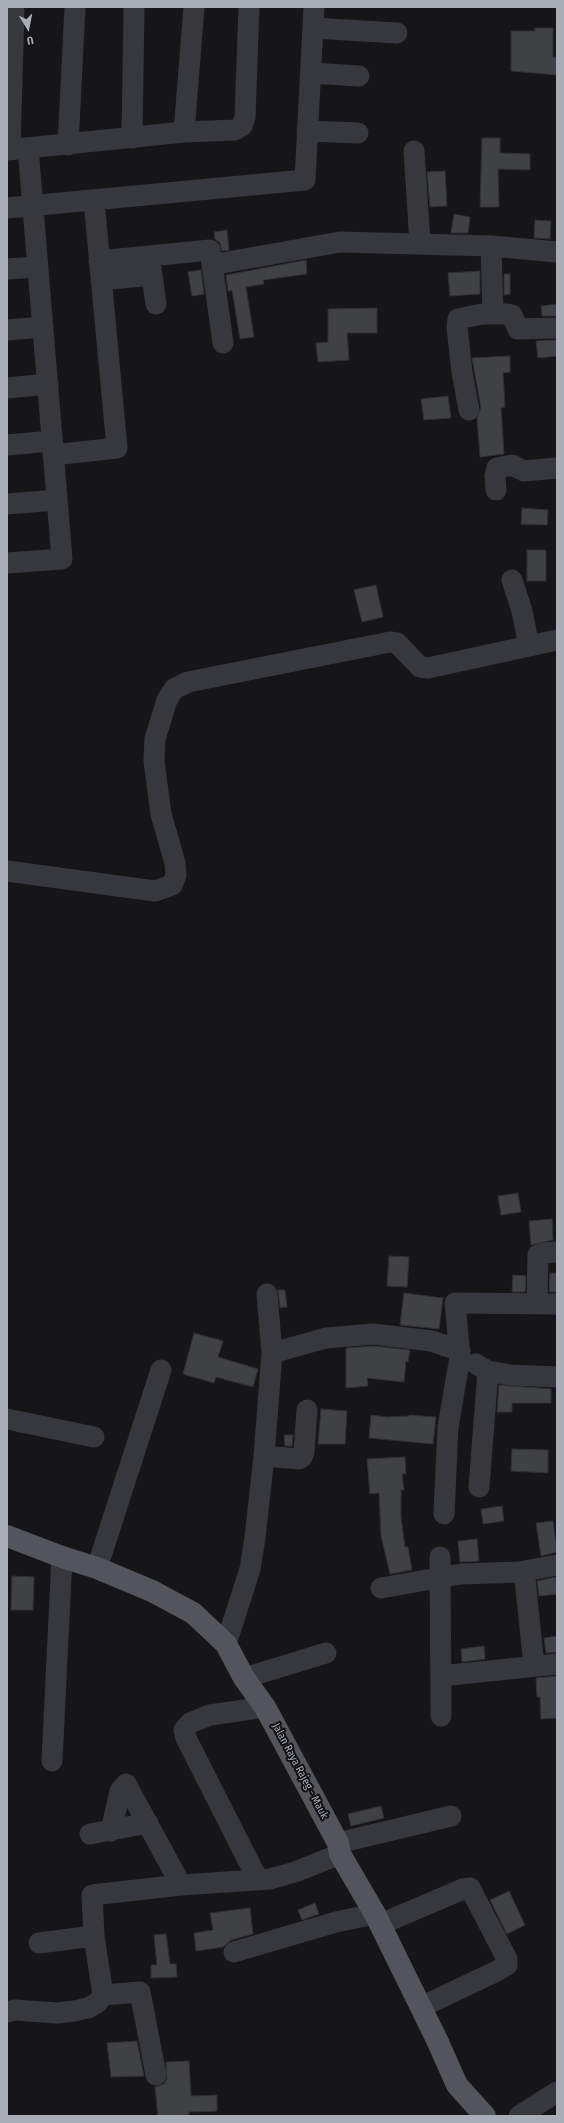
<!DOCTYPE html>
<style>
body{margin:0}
#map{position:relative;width:564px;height:2123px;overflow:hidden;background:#161618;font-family:"Fira Sans Condensed",sans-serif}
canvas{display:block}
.frame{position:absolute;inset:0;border:8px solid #a8adb8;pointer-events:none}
.north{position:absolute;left:8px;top:8px;width:40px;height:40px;-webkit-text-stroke:3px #111113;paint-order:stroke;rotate:170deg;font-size:11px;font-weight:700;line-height:16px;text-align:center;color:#a8adb8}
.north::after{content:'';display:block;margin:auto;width:14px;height:18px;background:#a8adb8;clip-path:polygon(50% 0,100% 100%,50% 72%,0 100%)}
</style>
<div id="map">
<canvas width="564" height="2123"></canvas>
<div class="frame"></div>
<div class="north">U</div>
</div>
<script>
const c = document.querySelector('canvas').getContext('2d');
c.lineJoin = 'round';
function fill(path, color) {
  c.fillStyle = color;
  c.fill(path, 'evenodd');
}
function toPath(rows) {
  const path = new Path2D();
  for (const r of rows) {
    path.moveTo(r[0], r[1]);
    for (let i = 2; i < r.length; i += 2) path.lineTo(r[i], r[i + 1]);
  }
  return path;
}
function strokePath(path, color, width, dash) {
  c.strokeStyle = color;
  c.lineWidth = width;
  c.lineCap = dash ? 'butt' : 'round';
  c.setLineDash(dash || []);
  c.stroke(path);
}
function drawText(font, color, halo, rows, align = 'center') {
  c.font = font + ' "Fira Sans Condensed",sans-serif';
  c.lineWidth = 4;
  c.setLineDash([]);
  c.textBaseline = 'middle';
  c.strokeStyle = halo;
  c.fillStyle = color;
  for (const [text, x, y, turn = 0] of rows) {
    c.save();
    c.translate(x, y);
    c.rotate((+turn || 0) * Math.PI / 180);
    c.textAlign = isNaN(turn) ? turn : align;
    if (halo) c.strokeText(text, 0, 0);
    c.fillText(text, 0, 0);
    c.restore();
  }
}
const building = toPath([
 [535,28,553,28,553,57,557,57,557,75,511,71,511,31,535,31,535,28],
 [482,138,500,138,500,153,530,154,530,170,498,169,499,207,480,207,482,138],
 [445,171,447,206,430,207,427,172,445,171],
 [454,214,470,217,468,233,451,233,454,214],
 [535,220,551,221,550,239,534,238,535,220],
 [227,230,229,250,222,251,220,243,215,239,214,232,227,230],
 [306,260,307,274,263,280,264,284,246,287,254,337,240,339,232,290,228,291,226,275,306,260],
 [201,270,204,294,192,296,188,272,201,270],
 [480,271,480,294,450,296,448,273,480,271],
 [504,274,510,274,510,294,504,295,504,274],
 [557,304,557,316,542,316,541,306,557,304],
 [377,308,377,333,347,333,349,360,318,362,316,343,328,342,328,309,377,308],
 [557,340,557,356,538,358,536,341,557,340],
 [510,356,510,372,503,373,505,407,501,408,504,454,480,457,477,418,481,408,472,358,510,356],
 [448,396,451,418,424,420,421,399,448,396],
 [522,508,548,510,547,525,521,524,522,508],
 [527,550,546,550,546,581,527,581,527,550],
 [376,585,383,617,362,622,354,590,376,585],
 [518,1193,521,1212,501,1215,498,1196,518,1193],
 [552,1219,553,1240,531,1245,529,1221,552,1219],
 [389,1256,409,1257,407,1287,387,1286,389,1256],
 [550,1273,557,1273,557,1292,549,1292,550,1273],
 [513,1275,526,1276,525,1292,512,1292,513,1275],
 [278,1290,285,1290,287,1307,280,1308,278,1290],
 [404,1293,443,1298,439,1329,400,1325,404,1293],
 [194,1333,223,1341,218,1357,258,1369,253,1387,216,1377,214,1383,183,1374,194,1333],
 [373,1346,410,1350,408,1362,406,1361,404,1382,367,1378,368,1386,346,1388,346,1348,373,1346],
 [499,1385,551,1389,551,1403,512,1403,512,1412,497,1412,499,1385],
 [321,1409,347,1411,345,1444,318,1444,321,1409],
 [371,1415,387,1417,409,1416,409,1415,436,1417,433,1444,369,1438,371,1415],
 [284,1435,293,1435,292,1446,285,1446,284,1435],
 [512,1449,548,1450,548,1473,511,1471,512,1449],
 [405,1457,406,1474,402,1474,404,1490,401,1490,401,1517,405,1547,408,1547,412,1570,390,1574,381,1536,379,1493,370,1494,367,1459,405,1457],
 [502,1506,504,1521,483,1524,481,1509,502,1506],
 [553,1521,557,1552,541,1556,536,1523,553,1521],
 [477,1539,479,1561,460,1562,458,1541,477,1539],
 [12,1576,34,1577,33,1610,11,1610,12,1576],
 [556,1577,557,1594,539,1596,537,1581,556,1577],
 [557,1636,557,1652,546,1653,544,1638,557,1636],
 [484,1646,485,1659,462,1662,461,1649,484,1646],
 [557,1676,557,1718,541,1719,540,1697,537,1697,536,1678,557,1676],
 [381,1806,384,1818,351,1826,348,1814,381,1806],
 [509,1891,525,1925,507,1934,490,1900,509,1891],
 [315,1903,319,1914,302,1920,298,1910,315,1903],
 [250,1908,253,1934,231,1940,223,1947,196,1951,194,1933,213,1930,210,1913,250,1908],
 [166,1934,170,1964,176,1964,177,1977,151,1978,151,1965,157,1965,154,1935,166,1934],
 [137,2041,144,2076,111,2077,107,2043,137,2041],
 [189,2061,191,2096,217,2095,217,2111,189,2112,189,2116,158,2116,155,2087,164,2084,167,2079,166,2062,189,2061]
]);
const minor = toPath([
 [313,28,397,33],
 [311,73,359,76],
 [307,131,358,133],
 [184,132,194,7],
 [132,138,134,7],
 [68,145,75,7],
 [10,149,14,9],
 [7,150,184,132,235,130,242,126,245,117,249,7],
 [414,151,420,243],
 [7,208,305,180,314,7],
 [491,246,493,314],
 [99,261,210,250,223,343],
 [150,261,156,304],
 [222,263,340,242,491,246,557,252],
 [7,269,38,267],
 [101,280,152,275],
 [7,330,43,327],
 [7,388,48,384],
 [469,410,462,372,457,327,458,319,482,314,507,314,512,315,518,329,557,328],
 [7,445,52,441],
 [53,455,117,448,94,201],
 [496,490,495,476,497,468,512,465,524,471,557,468],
 [7,504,57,500],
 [7,563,62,559,28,148],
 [512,580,522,611,529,646],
 [7,871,155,891,172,885,176,875,175,863,161,814,154,761,155,739,167,700,174,689,188,682,390,642,397,643,420,667,428,668,557,640],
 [537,1303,538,1255,543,1253,557,1252],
 [272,1353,326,1338,373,1334,432,1341,460,1351],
 [476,1364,488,1371,510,1375,557,1377],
 [7,1419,94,1437],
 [264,1456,299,1459,302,1457,304,1452,307,1410],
 [479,1487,488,1371],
 [444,1514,448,1427,460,1357,455,1303,557,1304],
 [440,1557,441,1716],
 [97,1568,161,1370],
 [519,1572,557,1565],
 [381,1588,461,1574,519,1572,525,1579,534,1666],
 [226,1644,250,1569,255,1538,264,1456,272,1353,267,1294],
 [441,1676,557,1664],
 [244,1678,326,1653],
 [52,1761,62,1557],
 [111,1831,120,1791,126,1784,181,1885],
 [90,1834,148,1823],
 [338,1843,451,1816],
 [258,1880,186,1738,184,1730,190,1723,210,1715,265,1707],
 [381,1924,463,1889,470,1888,507,1959,507,1965,497,1971,421,2007],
 [39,1943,94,1936],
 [234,1952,336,1922,375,1914],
 [7,2012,15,2010,57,2013,74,2011,88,2008,97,2003,103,1995],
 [156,2075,140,1992,103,1995,94,1936,92,1895,181,1885,270,1879,295,1872,340,1854],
 [519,2116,557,2092]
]);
const major = toPath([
 [7,1536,62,1557,97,1568,152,1591,193,1613,226,1644,244,1678,265,1707,338,1843,340,1854,375,1914,437,2040,457,2085,485,2116]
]);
const streetNames = [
 ["Jalan Raya Rajeg - Mauk",300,1771,62]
];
fill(building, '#404145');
strokePath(building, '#303034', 1);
strokePath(minor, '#37383d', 21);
strokePath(major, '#53555c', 22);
drawText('11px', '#a8adb8', '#111113', streetNames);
</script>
